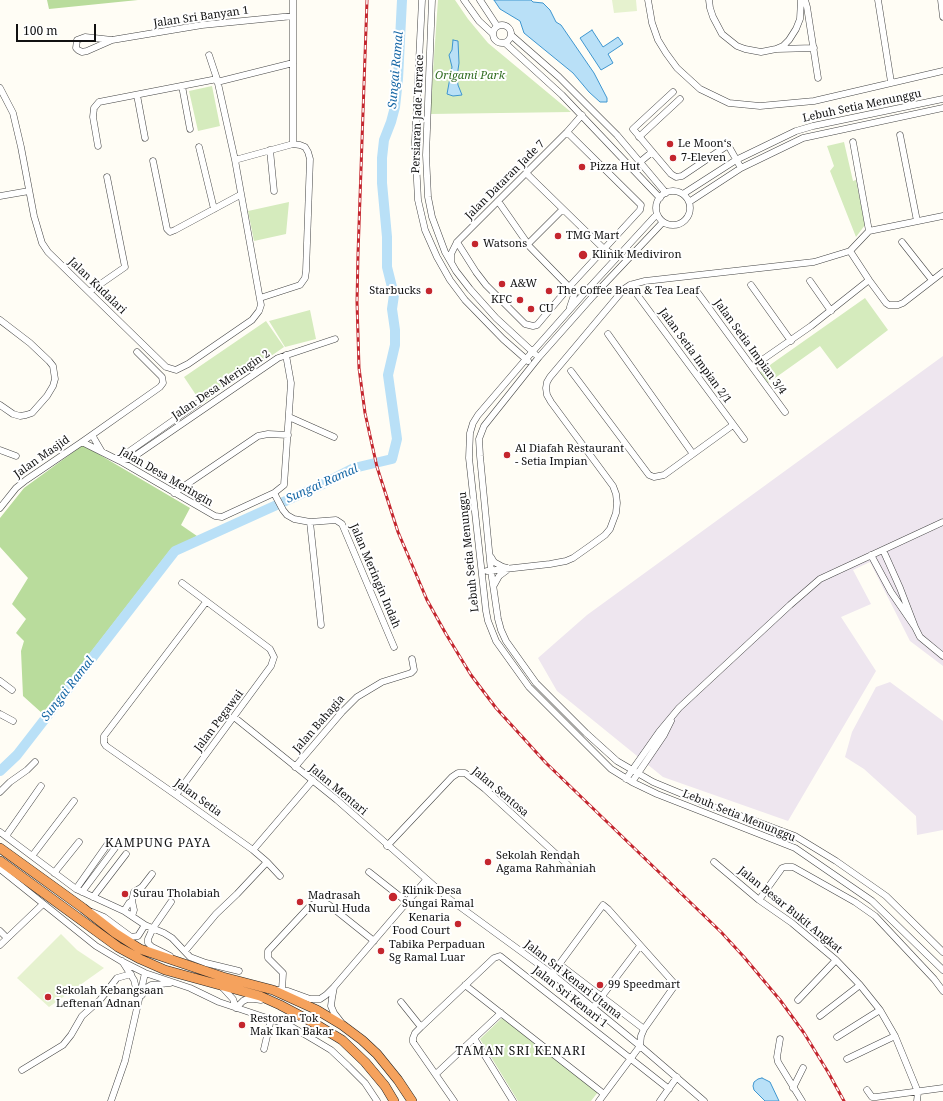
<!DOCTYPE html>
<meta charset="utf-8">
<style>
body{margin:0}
#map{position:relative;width:943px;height:1101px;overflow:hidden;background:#fffdf5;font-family:"Noto Serif",serif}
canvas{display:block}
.scale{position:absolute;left:16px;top:24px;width:80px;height:18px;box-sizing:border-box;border:2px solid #111;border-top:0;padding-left:5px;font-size:12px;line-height:14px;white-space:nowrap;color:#111;-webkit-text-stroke:3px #fff;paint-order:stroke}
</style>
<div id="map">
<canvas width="943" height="1101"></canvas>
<div class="scale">100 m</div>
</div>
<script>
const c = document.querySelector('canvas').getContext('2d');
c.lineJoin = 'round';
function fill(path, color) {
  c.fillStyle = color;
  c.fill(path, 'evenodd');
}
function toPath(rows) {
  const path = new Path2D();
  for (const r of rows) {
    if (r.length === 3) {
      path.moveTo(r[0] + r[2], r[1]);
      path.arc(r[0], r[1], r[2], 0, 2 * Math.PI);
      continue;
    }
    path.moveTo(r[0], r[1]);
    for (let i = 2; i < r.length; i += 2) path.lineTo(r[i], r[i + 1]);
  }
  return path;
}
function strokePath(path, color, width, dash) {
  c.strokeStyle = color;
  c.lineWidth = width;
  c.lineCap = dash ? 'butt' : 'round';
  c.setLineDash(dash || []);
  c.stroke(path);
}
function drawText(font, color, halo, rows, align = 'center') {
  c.font = font + ' "Noto Serif",serif';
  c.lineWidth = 4;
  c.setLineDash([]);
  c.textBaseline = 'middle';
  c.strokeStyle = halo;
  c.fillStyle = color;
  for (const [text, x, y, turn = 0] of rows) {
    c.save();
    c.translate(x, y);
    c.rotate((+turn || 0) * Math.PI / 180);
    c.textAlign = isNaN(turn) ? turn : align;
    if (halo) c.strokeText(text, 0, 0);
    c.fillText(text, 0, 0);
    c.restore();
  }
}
const industrial = toPath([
 [943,356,943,666,910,641,870,562,853,570,871,604,841,617,876,671,788,821,663,777,557,691,538,658,587,615],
 [890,682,943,721,943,830,917,835,916,816,864,769,845,757,852,732,876,687]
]);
const green = toPath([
 [438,0,455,0,468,19,488,43,571,112,430,114],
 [212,86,220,126,198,131,189,91],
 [844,142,853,181,856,180,865,225,856,237,830,171,834,166,827,146],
 [289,202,286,234,254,241,248,211],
 [865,298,888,330,837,369,820,346,768,383,760,372],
 [310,310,316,339,285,347,269,321],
 [266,321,284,347,202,404,184,377],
 [503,1017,598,1092,591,1101,518,1101,480,1039]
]);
const forest = toPath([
 [47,0,138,0,49,9],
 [83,445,190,508,181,525,197,536,170,550,43,714,23,696,21,651,24,641,16,633,26,619,12,604,28,578,0,547,0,518,24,488]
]);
const pitch = toPath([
 [612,0,636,0,637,11,614,13],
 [61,934,77,950,104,968,49,1007,17,978]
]);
const water = toPath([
 [494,0,531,0,533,2,543,3,550,10,556,22,561,25,594,73,607,98,607,102,600,102,589,92,573,73,524,33,520,21,500,9,494,0],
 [592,30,603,47,618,37,623,44,608,54,613,63,601,70,580,38,592,30],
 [453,40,458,41,459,63,457,77,458,85,462,95,453,96,447,94,452,67,449,55,452,50,453,40],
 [762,1078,770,1082,779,1101,765,1101,754,1090,753,1086,754,1082,758,1079,762,1078]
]);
const river = toPath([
 [0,771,17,755,175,551,323,484,354,468,392,459,397,439,388,375,395,345,395,330,392,309,394,295,387,267,387,237,382,183,382,158,384,140,391,122,395,107,398,79,402,0]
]);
const minor = toPath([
 [422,0,415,142,418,200,425,230,437,257,450,280,465,300,503,339,528,361],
 [432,0,426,155,428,197,432,217,445,252,456,271,470,289,496,318,535,354],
 [464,0,479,21,492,33],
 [480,0,497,26],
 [648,0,652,23,658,40,666,53,677,68,700,89,729,103,760,106,814,101,943,71],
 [709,0,710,8,713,17,722,34,737,46,745,49,761,52,776,49,783,46,789,40,796,29,800,19,801,0],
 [805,0,807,7,818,78],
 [878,0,891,82],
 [941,0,943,17],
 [502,34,9],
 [511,35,559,77,617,135,666,193],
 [112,40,87,51,82,52,78,50,76,48,77,40,85,37,112,40,202,25,293,16],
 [505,43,562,95,660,198],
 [777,49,814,48],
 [217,82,293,63],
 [182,86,190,129],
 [0,88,13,113,21,147,34,216,42,243,48,252,166,367,176,370,188,364,252,320,259,311,261,305,235,160,217,79,209,55],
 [673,92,633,129,671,174,676,177,682,176,728,145,741,168],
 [137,95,145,138],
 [900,135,917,221],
 [639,137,680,99],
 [853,142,869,231],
 [98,146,93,117,94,108,99,102,217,79],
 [199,147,214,209],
 [270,150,274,191],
 [235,160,293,144,293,0],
 [153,161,167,229,170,232,175,230,240,195],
 [640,162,652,152],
 [526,173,604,249,617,257],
 [673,208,17],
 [683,194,736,160,796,131,813,126,943,99],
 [0,196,29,191],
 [498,201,530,247,573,291,574,295,570,307],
 [689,202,741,168,803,138,943,108],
 [657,214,588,289,526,359,478,415,473,423,470,433,469,458,486,611,488,621,496,641,529,687,611,769,632,782,657,794,795,848,872,901,943,970],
 [663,222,594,295,539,357,484,426,479,439,480,456,491,571,498,619,501,630,506,641,536,683,586,733,617,761,653,782,711,806,747,818,795,836,836,861,886,896,943,952],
 [457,242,476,272,486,285,525,324,533,326,537,325,570,286,640,210,641,205,637,201,567,132],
 [902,242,932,280],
 [528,244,563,209],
 [850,251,869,280,886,303,889,305,898,305,903,303,943,272],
 [451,261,451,254,457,242,567,132,582,115],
 [810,281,831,311],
 [630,285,744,439],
 [751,285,791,341],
 [89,292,125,267,107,177],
 [698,293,785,412],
 [260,298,300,285,305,278,306,271,310,159,308,152,305,147,300,145,293,144],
 [0,320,30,343,49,361,53,366,55,379,53,386,47,396,32,413,26,415,20,416,13,414,0,405],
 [608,334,693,454],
 [752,367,811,326,869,280],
 [571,371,649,475,654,477,664,475,733,425],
 [289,417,334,437],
 [92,435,102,452],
 [82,442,120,461,215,516,222,517,274,493,284,485,291,383,286,355],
 [0,450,16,456],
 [125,459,125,457,127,453,198,403],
 [120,461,132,458,278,358,335,339],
 [174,493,258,436,268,434,288,435],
 [274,493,283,510,287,515,294,519,310,522,336,520,342,524,394,647],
 [0,508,16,488,26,480,82,442,160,387,163,383,162,377,137,352],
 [310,522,321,625],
 [871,555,891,592,915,627,900,588,883,550],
 [491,557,494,562,503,567,507,568],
 [487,571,550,564,566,561,573,558,590,546,605,535,610,529,616,513,617,503,616,494,613,486,551,402,547,395,546,388,547,382,550,377,624,289,630,285,645,281,814,262,850,251,869,231,943,216],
 [494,585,499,576,507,570],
 [206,602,104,736,104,743,106,746,176,795,253,850,267,862,280,876],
 [915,627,920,637,943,656],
 [0,681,12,690],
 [0,714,13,721],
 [234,717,337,800,448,898,552,974,640,1046,704,1101],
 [295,767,342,712,357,697,382,682,411,673,414,670,412,659],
 [626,779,659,732,679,708,790,605,820,579,943,522],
 [632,782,664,735,671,721],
 [0,792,10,782,27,770,35,762],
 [176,795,271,666,274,657,270,649,182,583],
 [0,832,76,889,124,911,145,925,164,933,172,938,190,957,206,963,239,971],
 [6,836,41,786],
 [387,846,452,777,458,773,465,773,485,789,568,865],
 [253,850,313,780],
 [32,856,74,801],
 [714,862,759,900,792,923,836,960,860,985,880,1010,895,1036,918,1092,917,1101],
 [0,869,96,946,121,961,145,973,190,988,219,1002,279,1022,292,1027,316,1041,331,1050,348,1066,365,1083,377,1101],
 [369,872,407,902],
 [54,873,79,842],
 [76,889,107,845],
 [82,892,115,848],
 [93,897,126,854],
 [759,900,782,868,785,867,793,867,855,902,875,916,934,979,943,991],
 [124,911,129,903,132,901,134,892,142,887,152,874],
 [92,912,104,917,131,937,138,936,145,925],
 [132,916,134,910,132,901],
 [0,931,7,938],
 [0,945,43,904],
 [185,951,216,914,237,894,267,862],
 [170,956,152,947,148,943,148,939,153,928,171,902],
 [122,961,134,980,138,996],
 [559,964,644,1029],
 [552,974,603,905,608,909,673,982,673,988,644,1029,641,1036,640,1046,599,1101],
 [465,985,604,1094],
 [222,987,233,999,236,1008],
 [334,987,332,998,331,1006,334,1013,341,1022],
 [278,990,288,991,310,999,320,999,326,995,334,987,426,880],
 [282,990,283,973,268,958,268,951,310,906,316,903,323,902,329,905,374,941],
 [142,995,146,988,151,985,170,983],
 [798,1000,836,960],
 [401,1002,421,1027],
 [236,1008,243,1001,247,999,254,999,261,1000],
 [593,1008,640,946],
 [820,1016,860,985],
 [837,1037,880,1010],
 [474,1038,513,1101],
 [780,1039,777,1057,778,1062,802,1101],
 [264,1049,271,1019],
 [847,1059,895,1036],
 [22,1070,63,1045,71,1035,82,1016,100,1000,117,978,131,974],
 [436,1074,501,1013],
 [793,1088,803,1068],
 [867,1090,872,1097,876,1097,943,1088],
 [111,1101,125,1061,145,973],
 [454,1101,413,1042,413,1038,415,1033,421,1027,494,958,500,956,631,1059,669,1089],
 [660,1101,677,1077]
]);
const highway = toPath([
 [0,848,83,908,115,933,140,949,223,977,273,990,317,1010,342,1025,362,1040,377,1054,398,1080,412,1101],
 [0,861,118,947,140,959,165,970,260,996,280,1005,314,1023,342,1040,365,1062,385,1086,394,1101]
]);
const rail = toPath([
 [367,0,358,254,357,302,359,368,365,413,377,467,398,532,413,567,427,600,446,634,471,675,496,708,546,763,721,932,744,957,780,1000,804,1033,828,1072,844,1101]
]);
const markers = [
 [670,144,4,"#c4262e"],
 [673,158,4,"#c4262e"],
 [582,167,4,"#c4262e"],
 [558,236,4,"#c4262e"],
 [475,244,4,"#c4262e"],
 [583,255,5,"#c4262e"],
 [502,284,4,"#c4262e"],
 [429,291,4,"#c4262e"],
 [549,291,4,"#c4262e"],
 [520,300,4,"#c4262e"],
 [531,309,4,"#c4262e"],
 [507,455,4,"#c4262e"],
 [488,862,4,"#c4262e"],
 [125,894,4,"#c4262e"],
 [393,897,5,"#c4262e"],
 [300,902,4,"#c4262e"],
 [458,924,4,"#c4262e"],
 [381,951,4,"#c4262e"],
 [600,985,4,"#c4262e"],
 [48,997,4,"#c4262e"],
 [242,1025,4,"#c4262e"]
];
const streetNames = [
 ["Jalan Sri Banyan 1",201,17,-8],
 ["Lebuh Setia Menunggu",862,106,-12],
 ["Persiaran Jade Terrace",418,114,-88],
 ["Jalan Dataran Jade 7",505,180,-45],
 ["Jalan Kudalari",97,286,44],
 ["Jalan Setia Impian 3/4",750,347,54],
 ["Jalan Setia Impian 2/1",695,356,54],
 ["Jalan Desa Meringin 2",221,385,-34],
 ["Jalan Masjid",42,457,-35],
 ["Jalan Desa Meringin",166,477,30],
 ["Lebuh Setia Menunggu",469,552,-96],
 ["Jalan Meringin Indah",375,576,67],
 ["Jalan Pegawai",219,721,-53],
 ["Jalan Bahagia",319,724,-49],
 ["Jalan Mentari",338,790,40],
 ["Jalan Sentosa",500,792,40],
 ["Jalan Setia",198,798,36],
 ["Lebuh Setia Menunggu",739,816,22],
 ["Jalan Besar Bukit Angkat",790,910,39],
 ["Jalan Sri Kenari Utama",573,980,38],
 ["Jalan Sri Kenari 1",570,997,38]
];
const parkNames = [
 ["Origami Park",470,76]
];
const poiNames = [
 ["Le Moon‘s",678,144],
 ["7-Eleven",681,158],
 ["Pizza Hut",590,167],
 ["TMG Mart",566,236],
 ["Watsons",483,244],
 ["Klinik Mediviron",592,255],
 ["A&W",510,284],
 ["Starbucks",421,291,"right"],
 ["The Coffee Bean & Tea Leaf",557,291],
 ["KFC",512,300,"right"],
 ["CU",539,309],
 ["Al Diafah Restaurant",515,449],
 ["- Setia Impian",515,462],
 ["Sekolah Rendah",496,856],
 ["Agama Rahmaniah",496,869],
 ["Klinik Desa",402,891],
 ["Sungai Ramal",402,904],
 ["Surau Tholabiah",133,894],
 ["Madrasah",308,896],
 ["Nurul Huda",308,909],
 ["Kenaria",450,918,"right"],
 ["Food Court",450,931,"right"],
 ["Tabika Perpaduan",389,945],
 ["Sg Ramal Luar",389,958],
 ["99 Speedmart",608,985],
 ["Sekolah Kebangsaan",56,991],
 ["Leftenan Adnan",56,1004],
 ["Restoran Tok",250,1019],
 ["Mak Ikan Bakar",250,1032]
];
const waterNames = [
 ["Sungai Ramal",396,70,-85],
 ["Sungai Ramal",322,484,-24],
 ["Sungai Ramal",68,689,-52]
];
const neighbourhoodNames = [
 ["KAMPUNG PAYA",158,844],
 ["TAMAN SRI KENARI",521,1052]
];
fill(industrial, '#eee6ef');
fill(green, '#d5ebbd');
fill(forest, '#b9dc9c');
fill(pitch, '#e6f2cf');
fill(water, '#b9e0f7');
strokePath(water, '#3f96cf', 1);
strokePath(river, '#b9e0f7', 10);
strokePath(minor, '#444', 7);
strokePath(highway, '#222', 10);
strokePath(minor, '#fff', 6);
strokePath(highway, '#f5a25d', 9);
strokePath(rail, '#c4262e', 3);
strokePath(rail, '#fff', 1.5, [4.5]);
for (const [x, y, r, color] of markers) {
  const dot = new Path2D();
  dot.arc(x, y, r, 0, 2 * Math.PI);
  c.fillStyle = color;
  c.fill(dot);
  strokePath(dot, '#fff', 1.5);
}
drawText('11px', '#111', '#fff', streetNames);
drawText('italic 11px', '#2f6b1f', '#fff', parkNames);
drawText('11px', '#111', '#fff', poiNames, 'left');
drawText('italic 12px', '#1768a6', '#fff', waterNames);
c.letterSpacing = '1px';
drawText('12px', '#111', '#fff', neighbourhoodNames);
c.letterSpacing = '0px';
</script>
